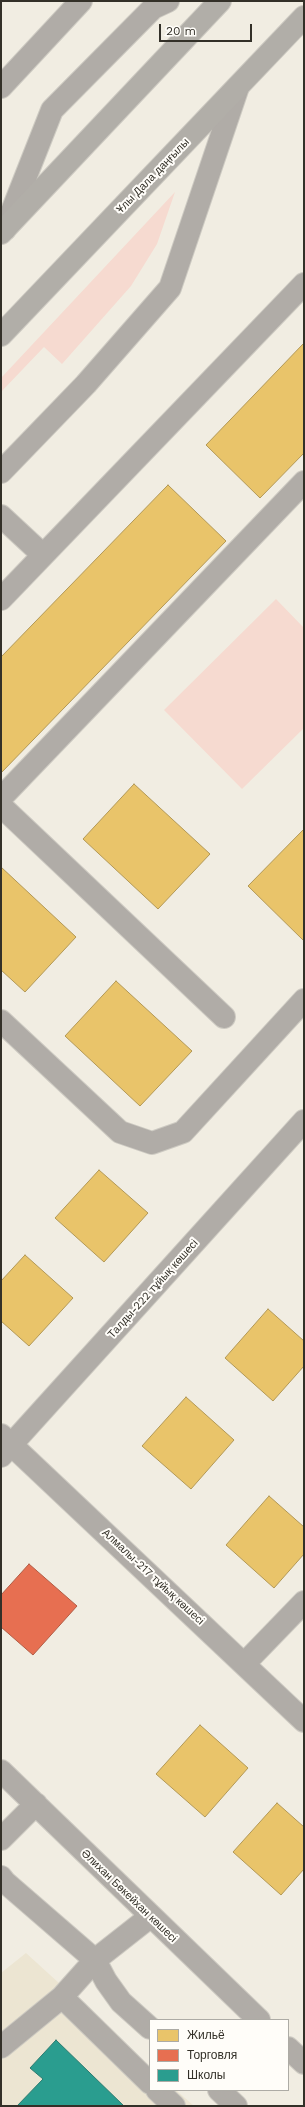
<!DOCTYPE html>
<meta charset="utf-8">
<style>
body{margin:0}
#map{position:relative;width:305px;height:2107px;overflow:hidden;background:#f1ede2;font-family:"Work Sans",sans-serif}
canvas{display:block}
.frame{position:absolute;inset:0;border:2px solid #333028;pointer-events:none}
.legend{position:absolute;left:149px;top:2019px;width:140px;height:72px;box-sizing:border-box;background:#fffdf9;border:1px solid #adaba5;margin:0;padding:5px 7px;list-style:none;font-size:12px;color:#333028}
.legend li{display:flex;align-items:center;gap:8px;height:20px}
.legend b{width:20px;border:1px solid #adaba5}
.scale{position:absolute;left:159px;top:24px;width:93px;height:18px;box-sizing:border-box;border:2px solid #333028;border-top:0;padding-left:5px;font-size:12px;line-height:14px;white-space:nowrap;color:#333028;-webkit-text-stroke:3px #fffdf9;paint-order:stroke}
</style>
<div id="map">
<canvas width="305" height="2107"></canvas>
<div class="frame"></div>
<ul class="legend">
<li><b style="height:11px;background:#e9c46a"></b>Жильё</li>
<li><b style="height:11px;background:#e76f51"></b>Торговля</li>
<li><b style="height:11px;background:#2a9d8f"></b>Школы</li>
</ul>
<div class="scale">20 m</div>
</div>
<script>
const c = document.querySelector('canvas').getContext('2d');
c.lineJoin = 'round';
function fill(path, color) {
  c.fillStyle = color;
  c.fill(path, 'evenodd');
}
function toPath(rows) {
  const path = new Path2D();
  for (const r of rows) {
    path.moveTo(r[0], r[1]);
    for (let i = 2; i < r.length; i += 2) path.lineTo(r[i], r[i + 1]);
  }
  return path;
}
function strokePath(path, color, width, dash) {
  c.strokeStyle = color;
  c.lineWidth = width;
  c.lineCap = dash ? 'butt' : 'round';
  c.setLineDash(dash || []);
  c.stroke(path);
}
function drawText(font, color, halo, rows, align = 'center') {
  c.font = font + ' "Work Sans",sans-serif';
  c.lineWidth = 4;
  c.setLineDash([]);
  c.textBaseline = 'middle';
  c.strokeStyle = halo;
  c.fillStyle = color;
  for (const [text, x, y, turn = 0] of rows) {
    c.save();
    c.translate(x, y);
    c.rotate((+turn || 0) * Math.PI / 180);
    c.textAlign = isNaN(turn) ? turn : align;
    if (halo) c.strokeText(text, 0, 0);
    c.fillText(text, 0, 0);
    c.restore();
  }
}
const built = toPath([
 [26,1953,150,2066,150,2090,176,2090,194,2106,1,2106,1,1973]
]);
const green = toPath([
 [175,192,157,244,131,286,62,364,44,347,1,392,1,378],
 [276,599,304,628,304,728,242,789,164,710]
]);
const homes = toPath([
 [304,343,304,453,260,498,206,445,304,343],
 [168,485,226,541,1,773,1,657,168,485],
 [134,784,210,854,158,909,83,839,134,784],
 [304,829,304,941,248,886,304,829],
 [1,867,76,937,25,992,1,970,1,867],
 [116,981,192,1051,140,1106,65,1036,116,981],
 [99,1170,148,1213,104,1262,55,1218,99,1170],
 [25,1255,73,1298,29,1346,1,1321,1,1281,25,1255],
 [268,1309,304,1341,304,1366,273,1401,225,1358,268,1309],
 [186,1397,234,1440,191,1489,142,1446,186,1397],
 [269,1496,304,1527,304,1554,274,1588,226,1545,269,1496],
 [200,1725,248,1768,205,1817,156,1774,200,1725],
 [277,1803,304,1827,304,1869,281,1895,233,1852,277,1803]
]);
const shops = toPath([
 [29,1564,77,1606,33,1655,1,1627,1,1595,29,1564]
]);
const schools = toPath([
 [56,2040,124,2106,17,2106,43,2079,30,2068,56,2040]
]);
const minor = toPath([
 [1,87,81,1],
 [5,229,52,110,153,8,168,1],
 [1,472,86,384,170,288,238,87],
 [1,516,43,555],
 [1,599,304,284],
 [1,798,304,482],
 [1,806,224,1017],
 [1,1021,120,1132,152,1143,183,1132,304,1000],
 [1,1435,304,1721],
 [1,1456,304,1121],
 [245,1663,304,1602],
 [1,1771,259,2020],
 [1,1839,36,1804],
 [1,1877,5,1882,95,1960,106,1981,121,2002,150,2028],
 [62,1997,150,2083],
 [1,2047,62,1997,95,1960,151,1916],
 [288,2048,304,2063],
 [157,2090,174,2106],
 [219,2090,236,2106]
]);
const major = toPath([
 [1,233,220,1],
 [1,335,304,17]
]);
const streetNames = [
 ["Ұлы Дала даңғылы",153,176,-46],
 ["Талды-222 тұйық көшесі",153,1289,-48],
 ["Алмалы-217 тұйық көшесі",153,1577,43],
 ["Әлихан Бөкейхан көшесі",129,1896,44]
];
fill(built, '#ece5d2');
fill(green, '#f6dad0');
fill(homes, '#e9c46a');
strokePath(homes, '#b29856', 1);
fill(shops, '#e76f51');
strokePath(shops, '#b15c45', 1);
fill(schools, '#2a9d8f');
strokePath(schools, '#2d7c70', 1);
strokePath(minor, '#cdcac2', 24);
strokePath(major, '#cdcac2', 24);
strokePath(minor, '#b0aca7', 22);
strokePath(major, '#b1aea8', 22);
drawText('11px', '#333028', '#fffdf9', streetNames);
</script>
